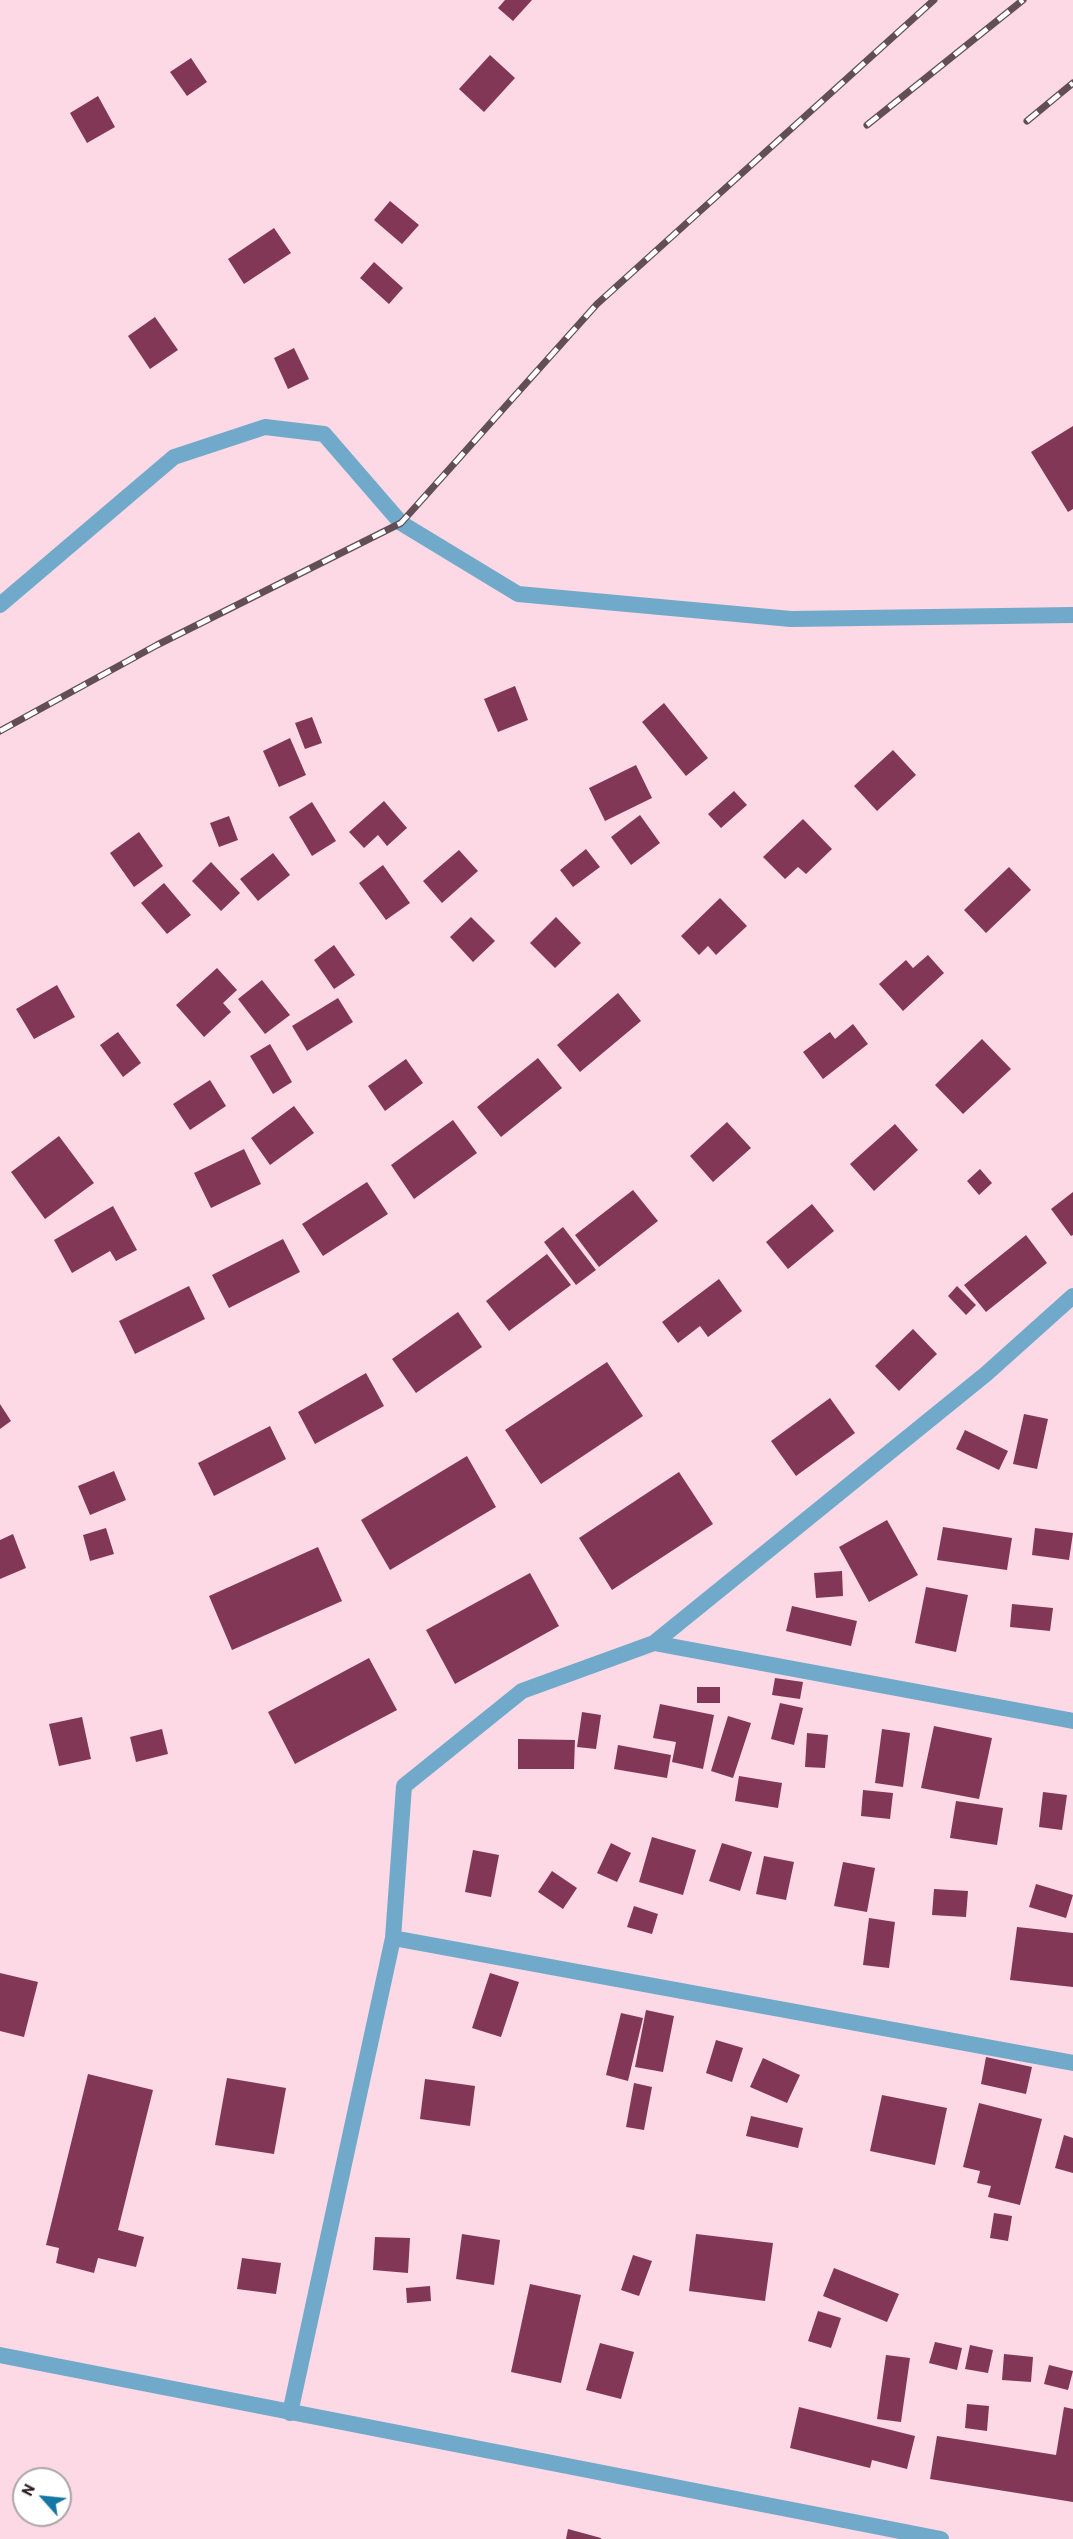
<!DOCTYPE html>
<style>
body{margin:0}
#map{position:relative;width:1073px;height:2539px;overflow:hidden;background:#fcd9e4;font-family:Barlow,sans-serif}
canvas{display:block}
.north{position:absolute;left:12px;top:2467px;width:60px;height:60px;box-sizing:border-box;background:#fff;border:2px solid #aba6a7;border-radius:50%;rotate:297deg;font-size:16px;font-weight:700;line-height:24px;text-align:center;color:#2d2024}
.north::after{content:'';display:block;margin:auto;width:21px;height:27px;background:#1577a4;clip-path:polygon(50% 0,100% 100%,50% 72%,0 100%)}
</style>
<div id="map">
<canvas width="1073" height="2539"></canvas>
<div class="north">N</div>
</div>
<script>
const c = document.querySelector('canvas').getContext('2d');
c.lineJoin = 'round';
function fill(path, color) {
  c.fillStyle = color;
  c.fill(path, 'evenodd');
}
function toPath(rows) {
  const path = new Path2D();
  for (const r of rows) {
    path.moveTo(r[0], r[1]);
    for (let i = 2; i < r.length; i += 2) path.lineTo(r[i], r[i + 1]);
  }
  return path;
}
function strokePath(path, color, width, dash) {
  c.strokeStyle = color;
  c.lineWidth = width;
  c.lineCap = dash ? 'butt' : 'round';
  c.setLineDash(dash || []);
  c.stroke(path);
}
const building = toPath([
 [505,0,532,0,513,21,498,8],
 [490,55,515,78,484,112,459,89],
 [191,58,207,82,187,96,170,72],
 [98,96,115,127,87,143,70,113],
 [390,201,419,225,402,244,374,220],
 [274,228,291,253,244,284,228,259],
 [374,262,403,288,389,304,360,278],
 [155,317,178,350,150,369,128,336],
 [294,348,309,379,288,389,274,358],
 [1073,426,1073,509,1068,512,1031,452],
 [515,686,528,720,498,732,484,699],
 [664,703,708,758,686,776,642,722],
 [312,717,322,743,305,749,295,723],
 [290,738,306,775,279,787,263,751],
 [893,750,916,775,877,811,854,786],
 [636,765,652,798,605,821,589,788],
 [734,791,747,805,721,828,708,814],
 [384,801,407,828,387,846,378,835,364,848,349,832],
 [312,802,336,841,312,856,289,817],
 [640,815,660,843,631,865,611,837],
 [229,816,238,840,219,847,210,823],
 [803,819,832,849,806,874,798,867,785,879,763,857],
 [139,832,163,866,134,887,110,853],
 [586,849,600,867,573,887,560,870],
 [459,850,478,871,442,903,423,881],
 [273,853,290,875,258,901,240,879],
 [211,862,240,893,221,911,192,881],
 [383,865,410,903,386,920,359,883],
 [1009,867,1031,890,986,933,964,910],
 [164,883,191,915,167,934,141,903],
 [720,898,747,926,716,955,708,946,699,955,681,936],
 [471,917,495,941,473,962,450,937],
 [556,917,581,943,555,968,530,943],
 [334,945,355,975,334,989,314,960],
 [928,955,944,973,903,1011,879,984,906,960,913,968],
 [217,968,237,990,223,1003,231,1012,204,1037,176,1005],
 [262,980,290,1015,265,1034,238,999],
 [57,985,75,1017,34,1039,16,1009],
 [618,993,641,1021,580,1072,557,1045],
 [338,998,353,1022,307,1051,292,1026],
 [853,1024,868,1044,823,1079,803,1052,830,1032,835,1039],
 [118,1032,141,1063,123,1077,100,1045],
 [982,1039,1011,1069,963,1114,935,1085],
 [270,1044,292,1082,273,1094,250,1056],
 [538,1058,562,1088,501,1137,477,1107],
 [406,1059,423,1083,385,1111,368,1086],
 [210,1080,226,1106,190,1130,173,1104],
 [294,1106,314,1133,270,1165,251,1138],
 [453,1120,477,1153,414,1199,391,1165],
 [727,1122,751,1148,713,1182,690,1156],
 [895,1124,918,1150,874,1191,850,1164],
 [59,1136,94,1183,45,1219,11,1172],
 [244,1149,261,1184,211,1208,194,1173],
 [980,1169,992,1183,979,1195,967,1181],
 [367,1182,388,1214,323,1256,302,1224],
 [633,1190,658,1221,599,1267,575,1235],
 [1073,1192,1073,1235,1071,1236,1051,1209],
 [812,1204,834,1231,788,1269,766,1242],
 [113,1206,137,1250,116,1261,110,1251,72,1273,54,1240],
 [563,1227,596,1270,576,1285,544,1242],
 [1026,1235,1047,1263,986,1312,964,1285],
 [283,1239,300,1272,229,1308,212,1275],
 [547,1254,571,1285,509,1331,486,1301],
 [719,1279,742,1311,708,1337,700,1326,678,1343,662,1322],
 [189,1286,205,1319,135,1354,119,1321],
 [957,1286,976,1305,966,1315,948,1296],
 [458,1312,482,1347,416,1393,392,1359],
 [913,1329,937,1354,899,1391,875,1366],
 [607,1362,643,1416,541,1484,505,1430],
 [366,1373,384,1406,315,1444,298,1412],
 [830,1398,855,1433,796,1476,771,1441],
 [0,1404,11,1421,0,1429],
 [1024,1414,1048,1419,1037,1469,1013,1464],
 [270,1426,286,1459,214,1496,198,1463],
 [965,1430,1008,1451,999,1470,956,1449],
 [467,1456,496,1507,390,1570,361,1520],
 [114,1471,126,1500,90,1515,78,1486],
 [679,1472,713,1524,612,1590,579,1538],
 [887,1520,918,1575,869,1602,839,1547],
 [943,1527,1012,1538,1007,1570,937,1560],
 [106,1528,114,1554,90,1561,83,1535],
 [1035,1528,1073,1533,1069,1560,1032,1555],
 [13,1534,26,1568,0,1579,0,1540],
 [318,1547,342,1601,232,1650,209,1596],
 [842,1571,843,1596,816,1598,814,1573],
 [530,1573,559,1626,455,1684,426,1630],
 [926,1587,968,1595,956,1652,915,1643],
 [1012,1604,1053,1608,1050,1631,1010,1627],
 [792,1606,857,1621,851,1646,786,1631],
 [369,1658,397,1710,295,1764,268,1712],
 [775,1678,803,1682,800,1699,772,1695],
 [697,1687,720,1687,720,1703,697,1703],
 [780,1703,803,1708,794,1745,771,1739],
 [660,1704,714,1715,703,1769,672,1762,676,1742,653,1738],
 [582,1712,601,1715,596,1749,577,1747],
 [728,1716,751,1723,733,1778,711,1771],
 [82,1717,91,1759,59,1766,49,1724],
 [934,1726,992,1738,979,1799,921,1788],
 [162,1729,168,1754,136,1762,130,1737],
 [882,1729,910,1733,903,1787,875,1783],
 [807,1733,828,1735,825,1768,805,1767],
 [518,1739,575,1740,574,1769,518,1769],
 [618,1745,671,1755,667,1778,614,1769],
 [739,1776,782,1783,778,1808,735,1801],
 [863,1790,893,1793,890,1819,861,1816],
 [1043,1792,1067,1795,1062,1830,1039,1827],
 [956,1801,1003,1808,997,1845,950,1838],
 [652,1837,696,1850,683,1895,639,1882],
 [611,1843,631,1853,617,1882,597,1873],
 [722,1843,752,1852,740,1891,709,1881],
 [473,1850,499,1855,491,1897,465,1892],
 [764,1856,794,1862,786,1900,756,1894],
 [843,1862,875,1868,867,1912,834,1906],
 [552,1871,577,1888,563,1909,538,1892],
 [1036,1884,1073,1895,1066,1918,1029,1907],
 [934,1889,968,1891,966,1917,932,1915],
 [634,1906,658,1914,652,1934,627,1927],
 [869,1918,895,1922,889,1968,863,1965],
 [1017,1927,1073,1933,1073,1987,1010,1980],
 [0,1973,38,1982,24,2037,0,2031],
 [490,1973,519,1982,501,2037,472,2028],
 [646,2010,674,2016,663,2072,635,2067],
 [621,2013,643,2018,628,2081,606,2075],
 [716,2040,743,2048,732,2082,706,2073],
 [986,2057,1032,2067,1026,2094,981,2084],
 [763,2058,800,2075,787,2103,750,2087],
 [88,2074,153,2090,118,2230,144,2237,136,2267,98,2258,94,2273,56,2263,59,2248,46,2245],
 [227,2078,286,2088,274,2154,215,2145],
 [425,2079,475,2086,470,2126,420,2119],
 [634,2083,652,2087,644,2130,626,2127],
 [882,2095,947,2108,935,2165,870,2151],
 [979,2103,1042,2119,1020,2205,988,2197,991,2186,977,2183,980,2171,963,2167],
 [751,2116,803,2128,798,2148,746,2136],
 [1064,2135,1073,2138,1073,2173,1055,2168],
 [994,2213,1012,2216,1008,2241,990,2238],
 [462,2234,500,2240,494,2285,456,2279],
 [696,2234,773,2243,765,2301,689,2291],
 [375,2237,410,2238,408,2273,373,2270],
 [633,2255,652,2261,639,2296,621,2290],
 [242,2258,281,2263,276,2294,237,2289],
 [834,2268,899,2294,887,2322,823,2296],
 [530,2284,581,2295,561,2383,511,2372],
 [430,2286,431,2301,407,2303,406,2288],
 [818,2311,841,2318,831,2348,808,2341],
 [935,2342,962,2348,957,2370,929,2363],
 [600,2343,634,2352,621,2399,586,2390],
 [970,2345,993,2350,988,2373,965,2369],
 [1004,2354,1033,2357,1031,2382,1002,2380],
 [886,2355,910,2358,901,2422,877,2419],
 [1049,2365,1073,2371,1068,2390,1044,2384],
 [967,2404,989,2406,987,2431,965,2428],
 [799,2407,915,2436,907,2469,872,2460,870,2468,790,2448],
 [1064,2407,1073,2409,1073,2502,930,2479,937,2436,1056,2455],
 [568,2529,601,2538,601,2539,566,2539]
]);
const minor = toPath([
 [654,1643,1073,1721],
 [393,1938,1073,2063],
 [290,2413,393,1938,404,1786,522,1691,654,1643,986,1374,1073,1296]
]);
const tertiary = toPath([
 [0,605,174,457,265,427,324,434,401,523,518,594,791,619,1073,615],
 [0,2355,941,2539]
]);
const rail = toPath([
 [1027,121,1073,83],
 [867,125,1023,0],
 [0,731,157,645,401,523,597,304,934,0]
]);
fill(building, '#823756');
strokePath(minor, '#71a9ca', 16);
strokePath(tertiary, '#71a9ca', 16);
strokePath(rail, '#624f55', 7);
strokePath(rail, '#fff', 4.5, [14]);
</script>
